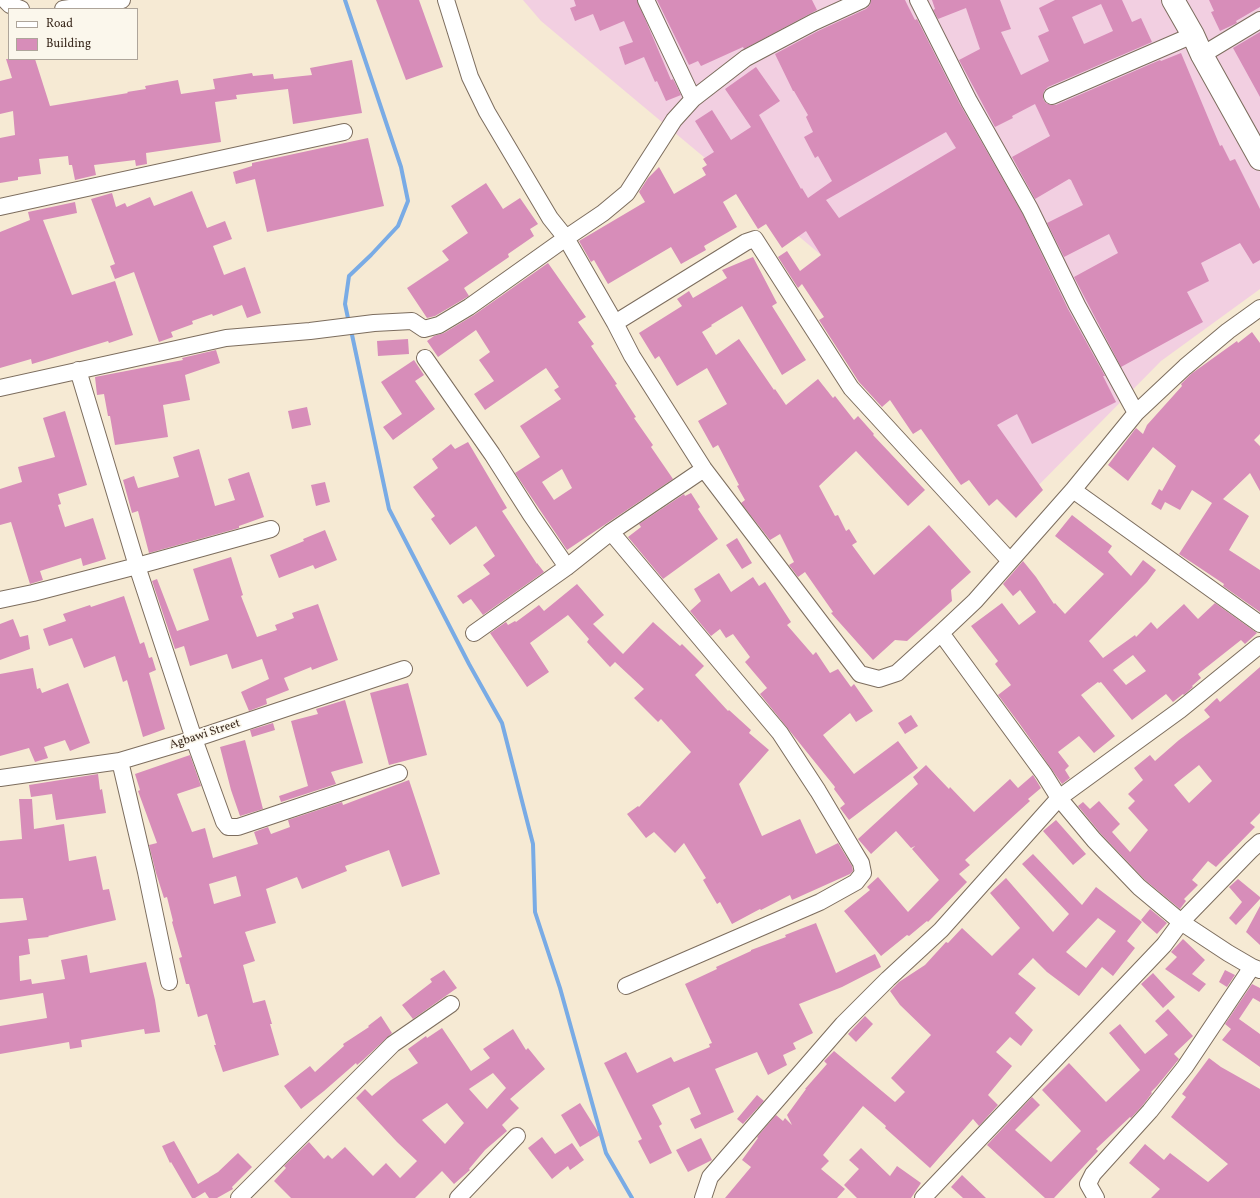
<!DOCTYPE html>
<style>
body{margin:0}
#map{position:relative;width:1260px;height:1198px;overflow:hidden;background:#f6ead4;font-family:Vollkorn,serif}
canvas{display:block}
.legend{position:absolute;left:8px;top:8px;width:130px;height:52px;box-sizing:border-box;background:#fbf7ec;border:1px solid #aea59a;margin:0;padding:5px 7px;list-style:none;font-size:12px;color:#3b2a1e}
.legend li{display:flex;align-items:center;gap:8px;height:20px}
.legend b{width:20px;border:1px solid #aea59a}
</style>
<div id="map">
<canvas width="1260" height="1198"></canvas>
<ul class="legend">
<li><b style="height:5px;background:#fff"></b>Road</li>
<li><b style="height:11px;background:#d78db9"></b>Building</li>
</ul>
</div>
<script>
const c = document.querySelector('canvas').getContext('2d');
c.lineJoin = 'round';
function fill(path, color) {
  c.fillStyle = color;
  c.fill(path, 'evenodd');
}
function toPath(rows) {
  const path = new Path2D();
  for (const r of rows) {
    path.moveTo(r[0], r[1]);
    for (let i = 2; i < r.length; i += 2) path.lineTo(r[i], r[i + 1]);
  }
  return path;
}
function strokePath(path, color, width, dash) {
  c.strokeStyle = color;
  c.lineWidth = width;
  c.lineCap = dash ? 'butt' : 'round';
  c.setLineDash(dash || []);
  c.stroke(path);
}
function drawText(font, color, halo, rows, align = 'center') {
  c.font = font + ' Vollkorn,serif';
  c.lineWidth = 3.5;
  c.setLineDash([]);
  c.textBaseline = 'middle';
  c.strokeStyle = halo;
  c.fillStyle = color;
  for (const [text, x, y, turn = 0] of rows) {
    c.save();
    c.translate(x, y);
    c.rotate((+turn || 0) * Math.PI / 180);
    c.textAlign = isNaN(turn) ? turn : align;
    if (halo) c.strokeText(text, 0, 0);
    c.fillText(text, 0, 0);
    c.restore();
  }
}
const built = toPath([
 [523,0,1260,0,1260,289,1161,361,1025,499,863,290,541,21]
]);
const stream = toPath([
 [345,0,401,167,408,201,398,226,371,255,349,276,345,304,349,323],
 [351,330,389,509,469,664,502,723,533,844,535,912,560,988,606,1153,632,1198]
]);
const building = toPath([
 [376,0,419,0,443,67,406,80],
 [574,0,637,0,671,80,673,79,681,95,666,101,657,81,655,82,644,57,625,65,619,47,633,42,624,21,600,31,593,14,575,21,570,8,576,6],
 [657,0,812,0,817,10,744,49,743,47,701,66,698,61,689,65],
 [871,0,905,0,915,20,917,19,961,106,1022,213,1068,309,1105,376,1103,376,1116,402,1032,444,1017,414,997,425,1043,490,1016,518,997,499,989,506,969,480,961,485,921,429,913,434,890,400,882,407,859,382,819,320,824,317,802,284,798,288,778,257,787,251,800,271,821,255,806,231,782,248,766,224,758,229,736,194,723,202,737,227,704,246,706,250,681,264,671,247,608,284,594,260,591,262,579,241,645,202,639,192,648,178,659,167,674,194,706,175,702,168,707,165,703,159,714,152,695,121,712,110,731,140,751,127,725,89,756,67,780,101,759,115,801,189,802,188,808,198,832,181,818,156,815,158,804,137,813,132,806,117,808,115,794,91,793,91,775,54,818,31,866,9,870,5],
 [946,132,956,148,839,218,826,200],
 [932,0,1000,0,1011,29,1001,32,1021,75,1049,61,1038,36,1049,31,1039,8,1055,0,1122,0,1132,22,1141,18,1152,42,1048,87,1044,91,1043,95,1043,99,1046,103,1051,105,1056,105,1160,60,1161,61,1181,53,1220,146,1222,145,1230,161,1235,159,1260,209,1260,260,1253,264,1240,243,1201,263,1209,281,1187,292,1203,322,1121,367,1074,277,1118,253,1109,234,1064,257,1047,223,1083,205,1071,180,1069,179,1035,199,1012,157,1050,136,1035,104,1012,116,1013,118,995,127,959,60,980,49,966,8,938,19,933,10,935,9],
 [1101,4,1113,31,1084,44,1072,17],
 [1209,0,1260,0,1260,7,1236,21,1237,23,1220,31,1211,12,1214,11],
 [1260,32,1260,97,1233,48],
 [6,59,35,59,50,106,128,93,127,92,146,89,145,86,178,80,181,94,215,89,213,79,252,73,253,76,273,74,274,79,312,75,310,68,352,60,362,113,293,124,288,89,236,95,237,99,215,102,221,142,146,153,147,164,136,166,135,160,94,165,96,175,75,180,72,165,69,165,68,156,39,159,41,174,18,177,18,180,0,183,0,138,15,135,13,111,0,114,0,81,12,78],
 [368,138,384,206,267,232,255,179,236,184,233,172,252,166,252,163],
 [486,183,503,209,520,198,538,224,530,229,534,236,508,254,509,257,464,288,469,296,435,316,427,318,407,288,449,260,442,251,468,233,451,206],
 [192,191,207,228,225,221,232,239,213,246,224,275,245,267,261,313,247,318,242,305,213,316,212,314,192,321,193,324,171,332,173,337,159,342,134,272,115,279,110,266,115,264,91,199,112,193,116,207,125,203,127,207,150,197,154,206],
 [75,202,77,213,43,220,72,295,115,281,133,335,109,343,108,341,32,364,31,359,0,368,0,232,30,220,28,212],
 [753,257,777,303,772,306,806,360,782,375,742,306,711,325,712,326,702,332,716,355,739,339,774,390,775,389,786,405,818,379,833,398,835,396,854,420,858,416,874,434,873,435,925,490,908,506,856,451,819,486,835,516,838,515,846,531,849,529,857,542,852,545,874,575,929,525,971,572,951,590,952,601,907,641,895,640,873,660,831,613,833,612,805,572,798,577,789,565,794,562,780,534,770,540,741,503,745,500,737,486,739,485,718,445,713,448,698,421,727,404,707,368,677,386,659,356,655,359,639,333,682,306,677,299,689,291,693,298,727,278,722,270],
 [548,263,586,317,578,322,594,344,591,346,617,384,615,385,636,417,634,418,653,445,651,447,673,479,567,550,515,473,540,457,520,426,561,399,554,390,559,387,546,368,485,410,474,394,494,381,479,360,490,352,476,330,438,357,427,341,434,336,444,333,474,315],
 [562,469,572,488,554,500,542,482],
 [1252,332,1260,343,1260,434,1254,440,1260,446,1260,491,1250,473,1223,499,1249,516,1229,550,1260,570,1260,612,1223,586,1224,584,1179,554,1212,503,1192,490,1180,510,1165,502,1161,510,1151,504,1159,489,1162,491,1176,466,1153,447,1128,481,1108,465,1136,428,1143,434,1147,425,1182,386,1181,384,1191,374,1237,341,1238,343],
 [408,339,409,354,378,356,377,341],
 [216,350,220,363,185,375,190,400,163,405,168,437,115,445,110,416,108,416,104,394,97,395,95,377,183,360,182,358],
 [414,360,424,375,415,381,435,409,393,440,383,427,402,414,381,382],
 [307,407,311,425,292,429,288,411],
 [65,411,87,485,58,494,61,504,58,505,65,527,93,518,106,559,83,566,81,558,40,571,43,580,30,584,11,522,0,525,0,489,22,482,18,467,55,457,43,418],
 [468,442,507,508,502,511,537,564,537,563,544,572,483,615,471,599,463,604,457,596,490,574,483,565,495,556,476,526,450,545,431,519,435,516,413,487,438,468,432,459,451,444,455,449],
 [199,449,215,506,235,500,228,479,249,472,264,517,239,526,239,528,149,553,138,511,132,513,123,480,134,476,138,488,179,477,173,457],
 [325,482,330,502,316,506,311,485],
 [691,493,700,507,698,509,718,539,663,579,628,537,641,527,639,524,684,494,685,496],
 [1072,515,1112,546,1108,552,1131,576,1143,560,1156,570,1147,582,1089,641,1103,658,1135,635,1136,637,1151,622,1157,629,1184,604,1198,619,1215,603,1257,633,1245,644,1241,640,1198,674,1201,678,1192,686,1193,687,1184,695,1183,694,1173,702,1166,694,1132,720,1101,682,1099,683,1098,682,1081,695,1115,736,1094,753,1079,736,1058,752,1069,766,1065,770,1070,778,1062,784,1019,723,998,695,1011,685,995,664,998,661,971,626,1002,603,1019,625,1036,612,1020,590,1013,596,1003,584,1023,561,1036,577,1054,604,1055,603,1065,614,1104,574,1055,536],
 [1133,655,1146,671,1126,685,1113,670],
 [325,530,337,560,315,569,313,565,279,578,270,555,304,541,303,539],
 [737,538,752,563,742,569,726,545],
 [231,557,243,595,241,596,257,637,277,630,275,625,294,618,292,613,318,604,338,660,312,670,311,667,284,678,289,690,266,699,267,704,249,711,241,692,269,679,262,659,232,669,227,654,190,666,184,646,175,649,152,581,157,579,177,631,209,620,193,569],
 [719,573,731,592,753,577,759,586,765,582,791,622,787,625,813,655,816,652,830,673,838,669,851,687,854,684,873,711,856,722,850,713,823,735,854,774,898,741,918,768,849,820,840,808,845,804,834,789,835,787,760,694,767,688,745,662,750,657,733,634,726,638,720,629,711,636,690,611,701,601,694,589],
 [577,584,604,615,593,624,623,654,653,622,680,646,682,644,704,666,695,675,728,711,729,710,751,730,749,733,769,750,739,784,762,836,800,819,816,854,838,843,852,866,853,871,850,874,792,900,790,895,761,910,760,909,732,924,720,902,717,904,703,880,706,878,684,843,675,853,654,832,646,838,627,814,638,806,639,807,691,752,661,719,658,722,634,698,644,689,615,662,610,667,587,642,589,639,568,615,530,643,549,672,527,687,490,633,506,622,508,625,515,621,516,622,539,605,544,611],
 [124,596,140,644,144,642,149,658,152,657,156,670,149,673,165,729,143,737,127,680,123,682,115,656,84,668,72,638,49,646,43,629,66,621,63,614,90,605,91,607],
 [13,619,20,637,28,635,30,649,0,660,0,624],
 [1260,667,1260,813,1250,823,1255,827,1216,867,1208,861,1192,880,1198,885,1184,899,1186,901,1180,909,1145,880,1101,834,1078,806,1083,802,1090,809,1099,801,1120,824,1112,832,1130,852,1148,830,1128,808,1135,801,1128,794,1143,780,1134,768,1150,755,1155,761,1179,740,1210,717,1204,710,1217,698,1220,702],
 [1199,765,1212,781,1189,803,1174,785],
 [33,668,37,689,40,688,42,693,68,683,90,743,70,751,65,740,44,747,48,758,35,762,29,748,0,756,0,674],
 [408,683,427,755,389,765,370,693],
 [345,700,363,763,331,772,336,784,281,802,279,796,308,786,291,721,318,714,316,709],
 [911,715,918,726,905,734,898,723],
 [273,723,275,730,252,737,250,730],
 [245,740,263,809,240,816,231,790,220,747],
 [190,755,201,786,177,794,192,832,205,828,213,858,258,844,254,832,268,827,271,834,290,827,288,820,342,802,343,805,409,780,440,874,402,887,389,850,345,866,347,871,302,889,297,877,266,889,276,923,245,932,255,961,243,965,253,1003,265,1000,272,1024,270,1024,279,1055,223,1072,214,1045,216,1045,207,1014,198,1017,189,984,186,984,179,958,182,957,172,922,173,921,167,897,164,898,156,873,149,845,157,843,138,791,140,790,135,774],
 [236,876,241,896,214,904,209,884],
 [926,765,949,789,950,787,974,812,1010,779,1018,788,1033,775,1041,788,1028,799,1030,801,965,860,970,865,959,874,967,882,928,922,927,921,909,936,907,935,881,956,844,911,870,890,867,887,878,877,908,912,939,880,912,849,915,846,911,848,896,831,871,854,858,839,918,784,913,777],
 [98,774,100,790,102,789,106,813,56,820,52,794,31,797,29,785],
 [19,799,32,799,34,829,64,824,69,861,96,856,103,890,109,889,116,920,48,936,49,937,28,939,30,954,19,956,20,981,31,979,32,984,65,979,61,960,87,955,90,973,146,962,155,1000,160,1032,145,1034,144,1029,81,1040,82,1047,70,1049,69,1042,0,1054,0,1026,47,1018,43,993,0,1000,0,923,27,920,23,898,0,899,0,841,22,839],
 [1056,820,1086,854,1073,865,1043,831],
 [1033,854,1082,905,1096,887,1142,922,1127,941,1135,948,1113,976,1102,967,1079,996,1047,972,1033,958,1018,974,1036,988,1015,1013,1033,1030,1021,1046,1010,1037,996,1052,1012,1066,988,1095,998,1105,979,1126,973,1119,930,1168,885,1128,886,1126,863,1106,823,1155,829,1161,821,1169,845,1189,837,1198,725,1198,751,1167,742,1160,758,1138,757,1137,776,1115,783,1121,785,1118,792,1125,787,1115,806,1089,805,1089,827,1064,824,1061,834,1051,895,1102,905,1092,891,1078,931,1035,900,1005,890,991,899,982,925,965,946,942,948,943,962,928,992,956,1020,928,990,893,1006,878,1053,932,1069,914,1022,864],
 [1098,918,1116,931,1086,968,1066,952],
 [1238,879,1260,897,1260,899,1236,925,1229,918,1242,902,1229,887],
 [1260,906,1260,945,1246,932],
 [1150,909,1167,923,1157,934,1141,920],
 [816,923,836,973,875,954,881,967,842,987,799,1004,813,1033,793,1043,796,1049,783,1055,787,1065,768,1075,757,1052,715,1069,734,1112,695,1129,690,1119,701,1114,689,1087,652,1105,662,1124,659,1126,672,1153,650,1164,638,1141,642,1139,604,1063,626,1052,637,1073,671,1057,674,1062,710,1047,709,1044,712,1043,685,984,717,969,716,967,751,951,751,950,786,937,785,935],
 [1183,939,1205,960,1192,974,1206,984,1199,992,1165,969,1177,957,1171,952],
 [444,970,457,988,413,1019,402,1005,432,982,430,979],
 [1225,970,1235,975,1227,987,1219,982],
 [1153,973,1175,997,1163,1008,1141,984],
 [1252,984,1260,988,1260,1002,1253,998,1239,1019,1260,1034,1260,1067,1222,1040,1231,1029,1225,1024],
 [1168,1009,1193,1036,1174,1054,1179,1059,1157,1086,1151,1092,1152,1093,1143,1105,1131,1118,1130,1117,1096,1149,1098,1151,1054,1198,1045,1198,987,1145,1032,1097,1040,1105,1015,1130,1051,1162,1081,1131,1042,1090,1069,1063,1106,1102,1140,1070,1109,1033,1120,1024,1145,1054,1168,1035,1155,1021],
 [381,1016,392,1033,363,1060,357,1065,356,1063,324,1091,301,1109,284,1086,310,1066,315,1072,344,1046,343,1044,369,1027,368,1026],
 [865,1016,873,1024,856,1042,848,1034],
 [442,1028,471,1071,490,1058,483,1049,513,1029,526,1050,528,1048,545,1069,510,1099,519,1108,502,1125,507,1131,485,1150,469,1169,470,1170,454,1184,442,1171,415,1198,291,1198,274,1181,286,1168,284,1166,309,1142,324,1159,328,1155,332,1159,345,1147,373,1176,386,1163,400,1178,417,1161,397,1142,356,1098,365,1089,372,1096,391,1080,418,1063,408,1049,426,1036,427,1038],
 [493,1073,506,1088,487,1109,469,1089],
 [447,1103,464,1123,445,1144,422,1120],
 [1209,1058,1221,1067,1260,1089,1260,1198,1151,1198,1160,1189,1129,1163,1145,1144,1164,1160,1170,1153,1208,1182,1228,1164,1171,1117,1186,1097,1182,1094],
 [757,1095,764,1101,743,1124,737,1119],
 [580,1103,600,1135,580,1147,561,1115],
 [542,1137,555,1154,572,1143,584,1160,570,1170,568,1166,552,1179,528,1148],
 [701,1138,712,1160,688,1172,676,1150],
 [174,1141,198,1184,218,1172,238,1153,252,1167,232,1187,233,1189,217,1198,209,1198,205,1192,195,1198,192,1198,171,1162,170,1163,162,1146],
 [861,1148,890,1176,897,1166,921,1183,911,1198,857,1198,844,1185,859,1169,849,1160],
 [962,1175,986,1198,963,1198,951,1187]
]);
const minor = toPath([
 [5,0,10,5,21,9],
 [446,0,470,77,487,112,550,218,566,238,615,323,632,356,704,469,860,674,879,679,897,673,941,633,975,601,1073,490,1136,413,1185,367,1228,331,1260,308],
 [646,0,693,99],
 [918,0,969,101,1030,209,1077,305,1136,413],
 [63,9,122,0],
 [1202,55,1260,20],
 [1052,96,1193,35],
 [0,207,344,132],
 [615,323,746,242,755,239,851,388,1010,561],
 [425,358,492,454,531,515,567,567],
 [78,370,137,566,194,739,224,822,228,827,238,827,399,773],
 [0,388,226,338,310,331,374,323,412,321,424,329,439,325,469,307,566,238,603,213,627,193,674,120,693,99,746,58,814,22,862,0],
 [1073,490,1260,624],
 [611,532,780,733,818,791,852,848,861,863,863,873,856,882,820,902,626,986],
 [0,600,33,593,137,566,271,529],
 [474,633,567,567,611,532,704,469],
 [941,633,1044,774,1059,798,1094,840,1139,887,1181,922,1228,953,1252,967,1260,970],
 [120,761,146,872,169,982],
 [0,778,120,761,194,739,404,669],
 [239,1198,393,1044,451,1004],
 [458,1198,517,1136],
 [703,1198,710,1177,843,1024,888,979,941,930,1059,798,1180,710,1260,645],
 [923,1198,1164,945,1181,922,1251,850,1260,842],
 [1096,1198,1088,1184,1093,1174,1150,1111,1185,1067,1252,967]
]);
const secondary = toPath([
 [1173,0,1193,35,1202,55,1260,159]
]);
const streetNames = [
 ["Agbawi Street",205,735,-18]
];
fill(built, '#f2cfe1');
strokePath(stream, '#79abe5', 4);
fill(building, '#d78db9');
strokePath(minor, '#7c6d5e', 18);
strokePath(secondary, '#7c6d5e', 24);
strokePath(minor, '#fff', 16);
strokePath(secondary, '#fff', 22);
drawText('12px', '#3b2a1e', '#fbf7ec', streetNames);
</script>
